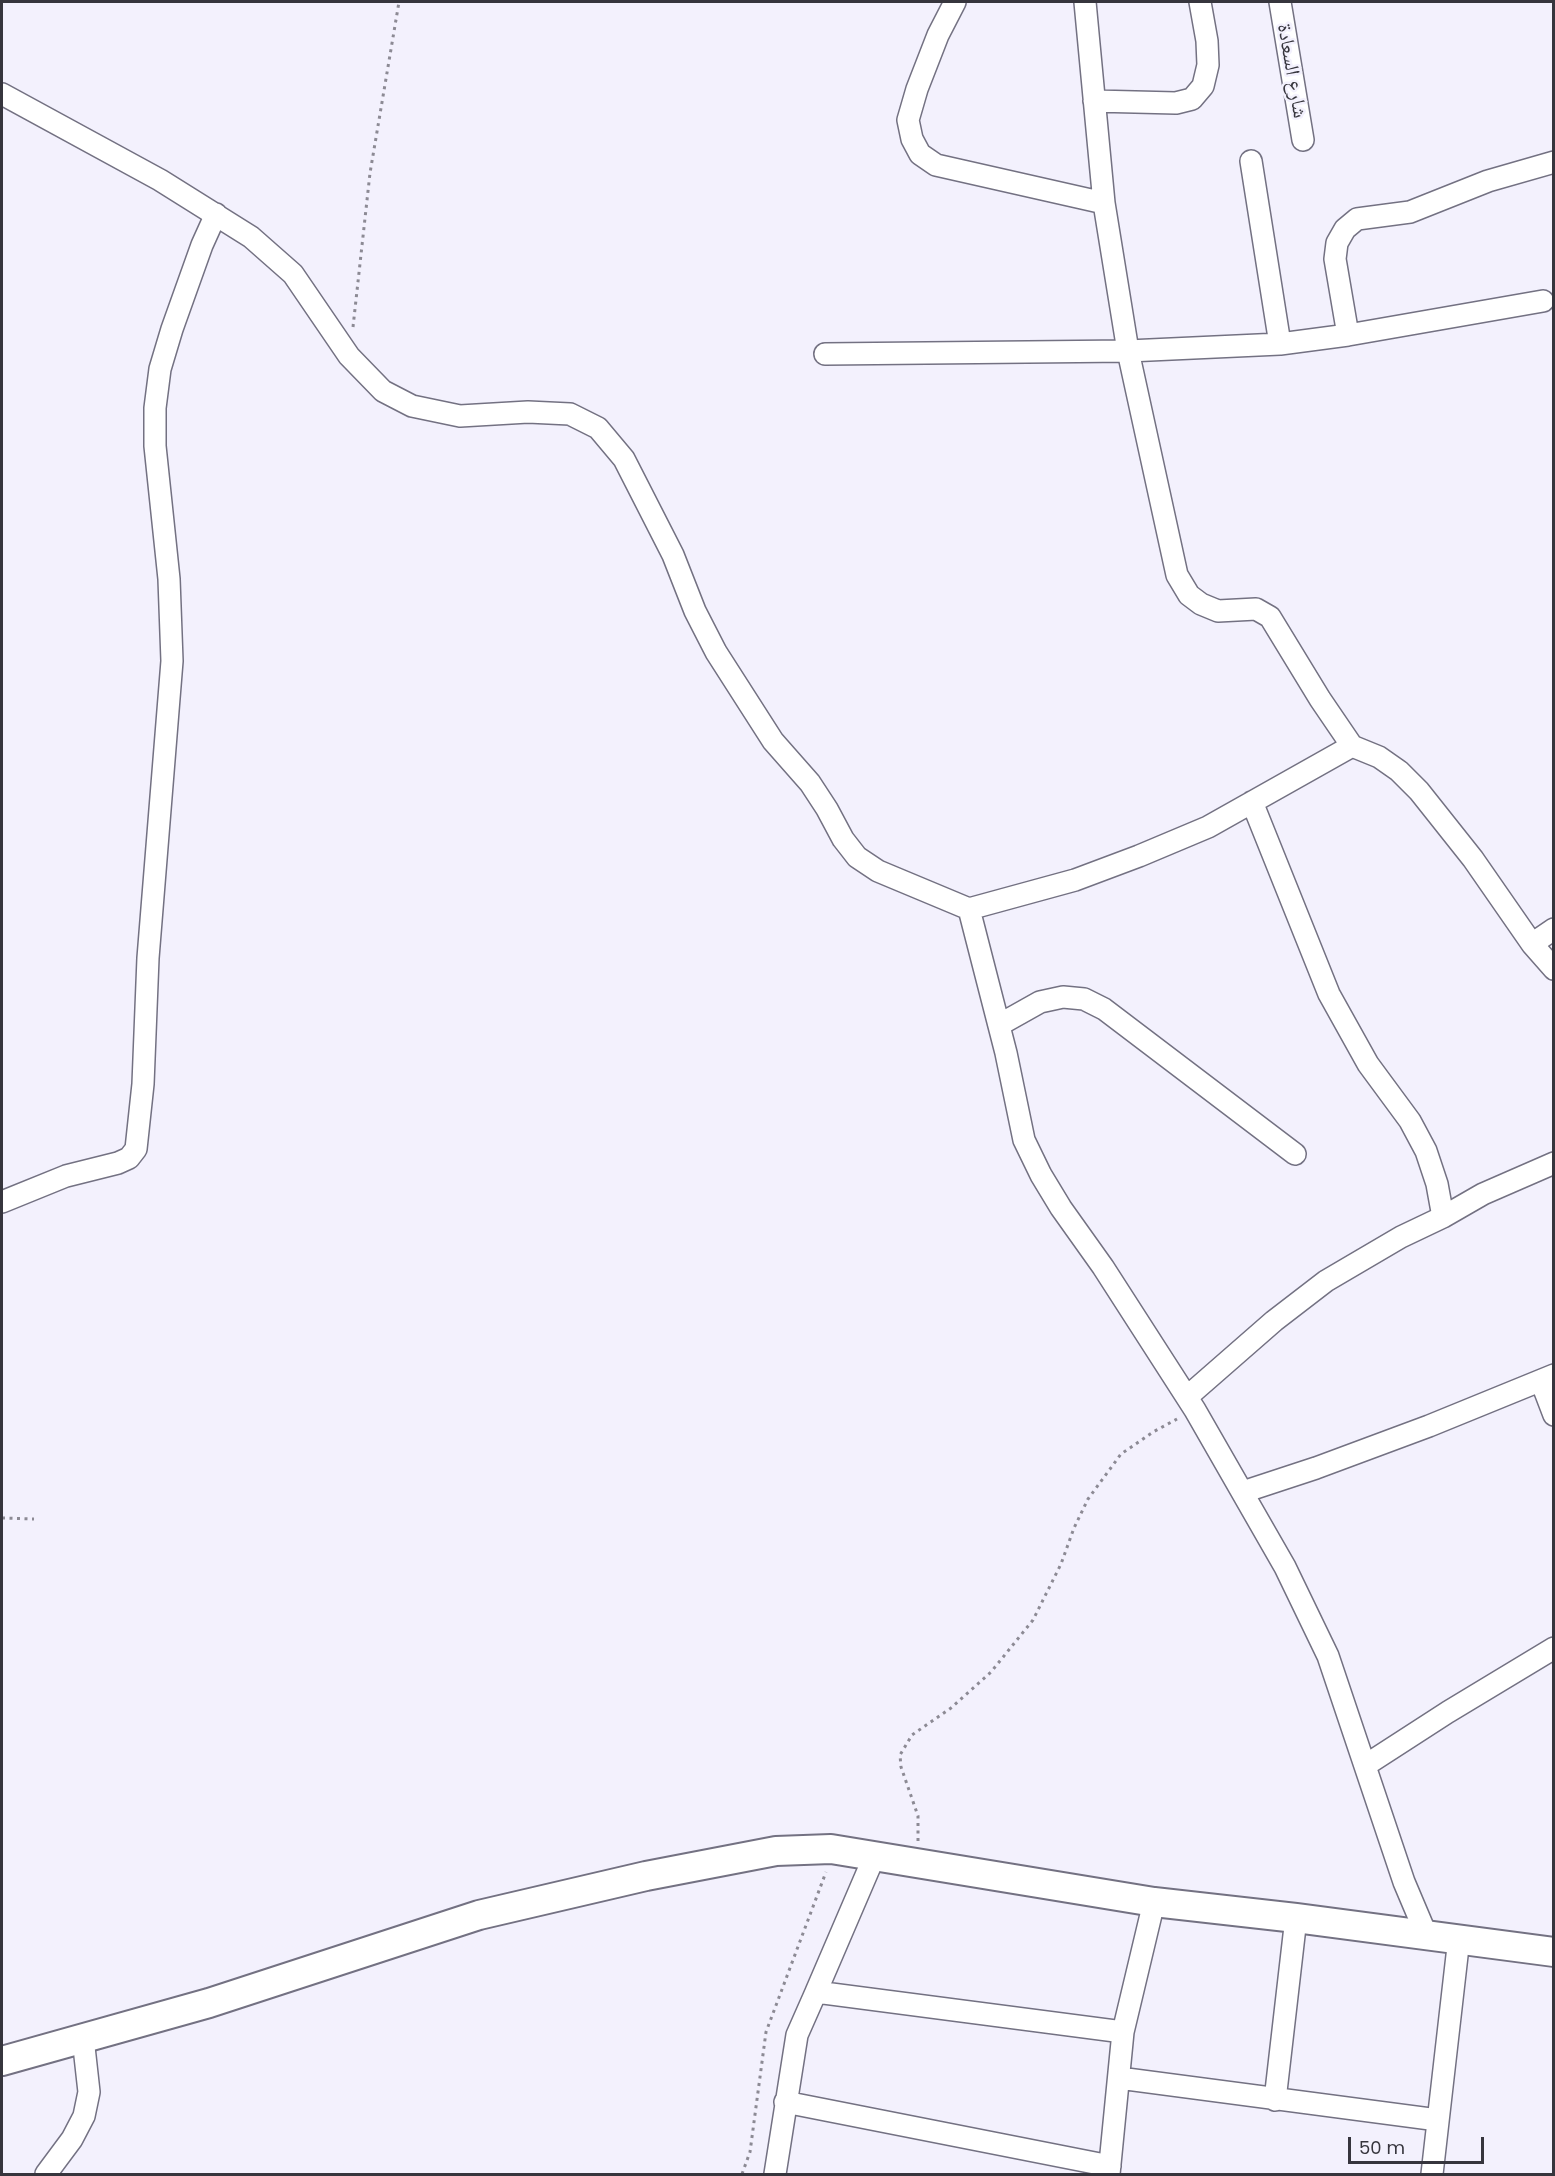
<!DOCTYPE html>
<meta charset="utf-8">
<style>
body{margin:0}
#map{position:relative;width:1555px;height:2176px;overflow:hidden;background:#f3f1fd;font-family:Poppins,sans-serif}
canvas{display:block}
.frame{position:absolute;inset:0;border:3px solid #36353d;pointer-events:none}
.scale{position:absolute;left:1348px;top:2137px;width:136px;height:27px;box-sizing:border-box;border:3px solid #36353d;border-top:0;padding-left:8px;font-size:18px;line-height:21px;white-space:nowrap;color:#36353d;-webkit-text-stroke:4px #f3f1fd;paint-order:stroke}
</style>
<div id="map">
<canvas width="1555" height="2176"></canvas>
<div class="frame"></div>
<div class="scale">50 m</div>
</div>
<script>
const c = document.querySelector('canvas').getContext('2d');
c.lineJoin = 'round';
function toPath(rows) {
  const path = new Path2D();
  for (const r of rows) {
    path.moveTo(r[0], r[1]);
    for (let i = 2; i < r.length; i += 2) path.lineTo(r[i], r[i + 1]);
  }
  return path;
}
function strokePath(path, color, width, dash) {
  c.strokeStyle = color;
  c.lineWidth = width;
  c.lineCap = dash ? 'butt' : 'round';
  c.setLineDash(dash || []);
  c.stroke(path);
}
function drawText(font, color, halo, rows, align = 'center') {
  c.font = font + ' Poppins,"Noto Naskh Arabic",sans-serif';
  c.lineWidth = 5;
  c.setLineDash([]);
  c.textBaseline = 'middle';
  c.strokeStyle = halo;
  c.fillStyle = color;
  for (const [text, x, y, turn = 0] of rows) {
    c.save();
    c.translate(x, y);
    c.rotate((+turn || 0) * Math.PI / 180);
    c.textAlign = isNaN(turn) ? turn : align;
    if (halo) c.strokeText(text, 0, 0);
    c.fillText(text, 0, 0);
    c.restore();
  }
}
const path = toPath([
 [353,327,370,173,399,2],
 [2,1518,34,1519],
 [918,1841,918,1816,901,1767,900,1755,912,1735,951,1708,991,1672,1033,1620,1061,1564,1074,1528,1088,1499,1121,1454,1153,1432,1177,1419],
 [742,2174,750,2152,766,2032,826,1872]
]);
const street = toPath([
 [955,2,938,35,917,89,908,120,912,139,920,154,936,165,1104,203],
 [1085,2,1104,203,1128,351,1177,575,1189,595,1201,604,1218,611,1256,609,1270,617,1320,699,1352,746,1379,757,1399,771,1419,791,1473,859,1532,944,1554,969],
 [1280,2,1303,140],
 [2,94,160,180,251,237,293,274,349,356,383,391,412,406,460,416,528,412,570,414,598,428,624,459,673,555,695,611,716,652,773,741,810,783,827,809,843,839,857,857,878,871,969,909,1006,1053,1024,1140,1041,1175,1061,1208,1103,1267,1195,1410,1285,1567,1328,1656,1404,1882,1426,1934],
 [1094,101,1176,103,1192,99,1203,86,1208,65,1207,41,1200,2],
 [1251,161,1280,344],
 [1348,335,1335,259,1337,243,1345,229,1357,219,1410,212,1488,181,1554,162],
 [825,354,1128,351,1280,344,1348,335,1543,301],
 [1252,802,1329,994,1368,1064,1410,1121,1426,1151,1437,1184,1443,1217],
 [969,909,1075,880,1139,856,1208,827,1352,746],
 [1532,944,1554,929],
 [999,1025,1040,1002,1063,997,1084,999,1104,1009,1295,1154],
 [2,1202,66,1176,118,1163,129,1158,136,1149,143,1084,148,958,172,661,169,579,155,446,155,408,160,369,172,329,202,245,216,214],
 [1541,1381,1554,1415],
 [1187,1397,1274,1321,1326,1281,1401,1237,1443,1217,1483,1194,1554,1163],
 [1243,1492,1316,1468,1429,1426,1554,1375],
 [1366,1765,1448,1712,1554,1648],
 [816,1992,874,1857],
 [1119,2078,1438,2120],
 [1275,2100,1296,1918],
 [785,2102,1110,2166],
 [46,2174,72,2139,84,2116,89,2092,83,2038],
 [775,2174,797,2035,816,1992,1123,2032],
 [1109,2174,1123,2032,1154,1902],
 [1432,2174,1459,1938]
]);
const secondary = toPath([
 [2,2061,209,2003,479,1915,646,1876,776,1851,831,1849,1154,1902,1296,1918,1554,1952]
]);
const streetNames = [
 ["شارع السعادة",1291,71,80]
];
strokePath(street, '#737182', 24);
strokePath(secondary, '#737182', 32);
strokePath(path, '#8c8a94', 3, [3, 4.5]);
strokePath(street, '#fff', 21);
strokePath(secondary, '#fff', 28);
drawText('20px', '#36353d', '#f3f1fd', streetNames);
</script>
